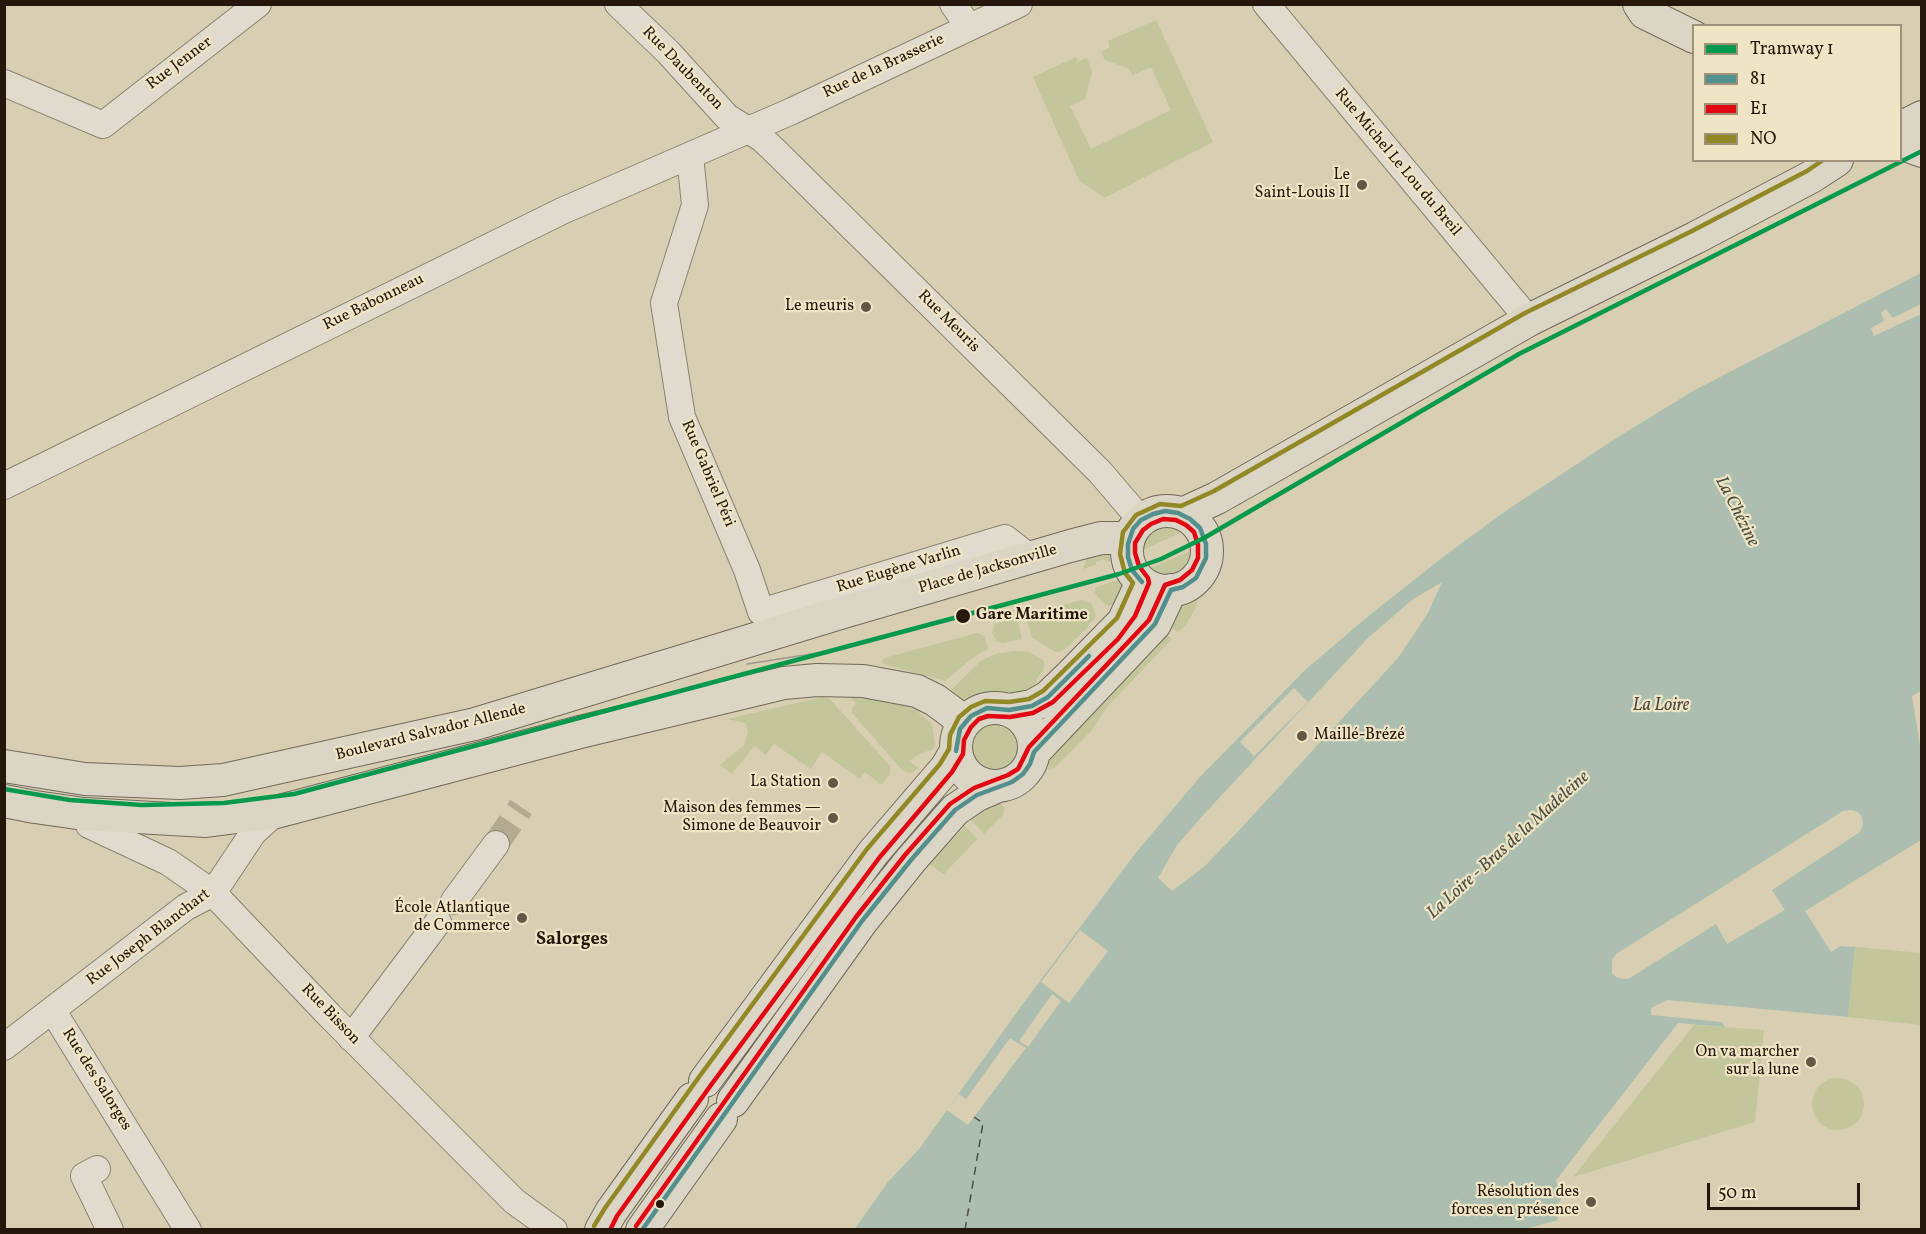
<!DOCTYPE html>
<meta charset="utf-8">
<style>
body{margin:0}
#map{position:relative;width:1926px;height:1234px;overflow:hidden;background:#d8ceb2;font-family:Vollkorn,serif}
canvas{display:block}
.frame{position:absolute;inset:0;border:6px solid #25170c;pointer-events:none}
.legend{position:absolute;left:1692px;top:24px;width:210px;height:138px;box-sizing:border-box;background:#efe4c3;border:2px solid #9e927a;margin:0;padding:8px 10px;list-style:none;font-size:18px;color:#25170c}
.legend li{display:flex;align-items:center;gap:12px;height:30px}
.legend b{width:30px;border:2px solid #9e927a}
.scale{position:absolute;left:1707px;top:1183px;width:153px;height:27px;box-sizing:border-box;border:3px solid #25170c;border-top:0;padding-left:8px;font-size:18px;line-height:21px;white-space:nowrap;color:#25170c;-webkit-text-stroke:4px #efe4c3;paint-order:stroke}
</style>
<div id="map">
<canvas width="1926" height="1234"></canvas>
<div class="frame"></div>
<ul class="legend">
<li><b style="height:8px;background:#04994d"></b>Tramway 1</li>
<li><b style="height:8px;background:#528f8d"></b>81</li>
<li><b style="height:8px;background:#e30613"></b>E1</li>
<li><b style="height:8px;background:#928825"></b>NO</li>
</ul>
<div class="scale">50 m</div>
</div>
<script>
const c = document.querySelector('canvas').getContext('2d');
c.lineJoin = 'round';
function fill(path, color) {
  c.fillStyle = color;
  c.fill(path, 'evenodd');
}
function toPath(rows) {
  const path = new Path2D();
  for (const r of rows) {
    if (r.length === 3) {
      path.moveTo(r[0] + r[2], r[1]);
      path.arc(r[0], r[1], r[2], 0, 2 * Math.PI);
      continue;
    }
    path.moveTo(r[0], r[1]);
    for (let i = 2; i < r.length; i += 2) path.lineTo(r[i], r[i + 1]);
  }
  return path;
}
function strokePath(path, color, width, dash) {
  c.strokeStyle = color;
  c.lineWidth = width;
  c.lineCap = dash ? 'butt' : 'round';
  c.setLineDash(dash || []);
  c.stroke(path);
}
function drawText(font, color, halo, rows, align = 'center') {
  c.font = font + ' Vollkorn,serif';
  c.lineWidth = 4.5;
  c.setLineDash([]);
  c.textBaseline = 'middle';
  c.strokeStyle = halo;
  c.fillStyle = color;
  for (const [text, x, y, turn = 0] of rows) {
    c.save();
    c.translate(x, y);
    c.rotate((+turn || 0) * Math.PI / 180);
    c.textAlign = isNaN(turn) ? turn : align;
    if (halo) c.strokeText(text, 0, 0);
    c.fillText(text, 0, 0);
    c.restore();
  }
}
const green = toPath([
 [1156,20,1213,142,1104,198,1079,180,1033,77,1076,57,1078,62,1087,58,1092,72,1085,99,1070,106,1091,149,1171,110,1151,67,1133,75,1128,68,1105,60,1101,52,1110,47,1108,41],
 [1164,522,1173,522,1187,530,1138,552,1142,536,1148,529],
 [1195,549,1195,557,1192,566,1178,577,1169,580,1160,579,1146,570],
 [1115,551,1117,560,1106,562,1105,559,1096,561,1096,565,1083,569,1087,558,1091,555],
 [1118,580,1121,581,1123,591,1115,604,1109,606,1104,604,1095,593,1095,588],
 [1201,590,1195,609,1185,626,1178,632,1169,626,1181,607],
 [1082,600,1092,604,1096,616,1087,628,1065,649,1059,652,1054,651,1032,638,1025,614],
 [1017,616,1022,639,1003,643,997,642,992,633,995,624],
 [977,633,984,636,988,649,972,658,945,681,884,664,882,661,883,659,888,657],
 [1165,633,1172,639,1108,706,1091,731,1054,768,1049,769,1048,763,1072,733,1152,651],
 [1016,651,1029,652,1044,661,1044,670,1036,679,1038,685,1016,699,999,695,984,696,962,705,946,695,982,660,999,653],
 [852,692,921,707,919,713,932,724,935,744,932,750,921,753,909,761,918,768,915,771,910,773,903,771,852,713,852,709,856,703,851,698],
 [822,697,829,698,890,766,890,774,882,785,865,772,860,779,822,752,811,769,774,744,766,755,754,746,732,774,720,765,744,745,748,733,746,723,728,719],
 [994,746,28],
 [935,795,945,806,872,887,868,886,867,885],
 [998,803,1004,807,1004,814,984,834,968,817,985,807],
 [965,826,977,839,944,874,929,864],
 [1855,947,1921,953,1921,1025,1848,1017],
 [1694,1025,1764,1030,1755,1122,1573,1177],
 [1838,1104,26]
]);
const water = toPath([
 [1921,273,1921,840,1805,911,1831,952,1840,946,1855,947,1848,1017,1667,1000,1651,1008,1651,1015,1722,1022,1725,1027,1678,1023,1556,1180,1561,1200,1555,1208,1558,1220,1526,1229,854,1230,888,1182,920,1148,1022,1005,1134,855,1199,778,1305,670,1371,614,1447,554,1507,510,1615,439,1693,391],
 [1442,582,1428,613,1398,658,1231,839,1204,867,1172,891,1158,878,1177,845,1205,813,1369,637,1412,600]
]);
const pier = toPath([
 [1921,304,1921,314,1874,336,1871,328,1884,321,1881,312,1886,309,1893,318],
 [1294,688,1308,702,1254,756,1240,742],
 [1921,691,1922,746,1920,746,1912,696],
 [1851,810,1858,812,1862,817,1863,824,1860,832,1772,890,1785,910,1727,944,1716,924,1630,978,1625,979,1616,977,1612,973,1612,960,1616,954,1843,811],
 [1080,930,1108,951,1069,1003,1041,982],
 [1052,994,1061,1001,1028,1047,1019,1041],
 [1010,1038,1026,1048,968,1125,947,1110,959,1094,966,1099]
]);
const ferry = toPath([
 [965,1230,983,1123,974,1117]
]);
const minorTunnel = toPath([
 [496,844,521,807]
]);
const minor = toPath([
 [618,4,668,52,727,117,761,138,773,149,1100,472,1141,520],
 [953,4,969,27],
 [1266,4,1529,320],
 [4,83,103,125,258,4],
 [690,156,695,205,664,303,682,417,747,570,761,612,1005,538,1031,558],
 [4,486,562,211,792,111,1019,4],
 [89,825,168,862,213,893,330,1016,514,1201,554,1230],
 [454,901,496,844],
 [53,1011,188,1230],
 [351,1038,438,922],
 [4,1047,186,907,213,893,253,833,276,812],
 [97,1169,84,1176,110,1230]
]);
const major = toPath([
 [1639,4,1645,13,1694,37],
 [1900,128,1922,117],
 [1900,143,1922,151],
 [1167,551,40],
 [1182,514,1217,498,1529,320,1695,238,1811,177,1837,160],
 [995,747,39],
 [1009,710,1032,706,1048,697,1071,675,1123,622,1142,582],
 [1034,752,1155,624,1171,590],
 [4,766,85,779,180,783,223,780,475,724,847,611,1070,546,1101,538,1129,538],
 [4,801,35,807,84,814,206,821,276,812,580,732,784,683,817,680,863,681,917,691,935,700,965,722],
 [705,1081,873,853,946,768,956,751],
 [733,1101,862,921,911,860,955,810,977,795,998,786],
 [601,1230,611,1212,692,1099],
 [642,1230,721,1119]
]);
const tram = toPath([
 [747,664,837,650]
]);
const bus1 = toPath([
 [1142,582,1132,570,1128,557,1128,544,1133,529,1141,520,1153,514,1165,511,1178,513,1190,519,1200,528,1206,544,1206,558,1196,578,1183,587,1171,590],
 [956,751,960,729,971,716,987,708,1009,710,1032,706,1048,697,1089,656],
 [642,1230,862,921,911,860,955,810,977,795,1012,782,1023,774,1030,764,1034,752,1155,624,1171,590]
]);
const bus2 = toPath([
 [610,1230,617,1216,711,1085,879,858,952,772,963,754,964,740,971,727,979,719,988,716,1010,717,1033,713,1053,702,1118,639,1135,616,1149,583,1148,578,1139,566,1135,553,1135,543,1143,530,1151,524,1163,519,1176,520,1186,525,1194,532,1198,545,1198,558,1192,570,1180,580,1165,585,1149,620,1029,747,1018,769,1008,775,974,788,950,804,905,855,856,917,636,1226]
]);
const bus3 = toPath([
 [594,1226,605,1208,699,1077,867,849,940,764,949,749,950,735,959,717,971,707,985,701,1009,702,1029,699,1043,691,1117,618,1133,583,1125,573,1120,554,1123,532,1136,515,1160,504,1181,506,1214,491,1525,313,1692,231,1807,171,1823,160]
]);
const tram1 = toPath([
 [4,789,70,800,142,805,224,803,294,794,1119,574,1161,559,1204,538,1519,354,1922,151]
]);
const markers = [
 [1362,185,6,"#645746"],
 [866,307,6,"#645746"],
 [963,616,8,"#25170c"],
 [1302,736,6,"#645746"],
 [833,783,6,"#645746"],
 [833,818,6,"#645746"],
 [522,918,6,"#645746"],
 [1811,1062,6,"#645746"],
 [1591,1202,6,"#645746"],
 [660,1204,5,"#25170c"]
];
const streetNames = [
 ["Rue Jenner",180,64,-37],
 ["Rue de la Brasserie",884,67,-25],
 ["Rue Daubenton",682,69,46],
 ["Rue Michel Le Lou du Breil",1397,163,50],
 ["Rue Babonneau",374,303,-26],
 ["Rue Meuris",948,322,45],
 ["Rue Gabriel Péri",707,474,67],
 ["Rue Eugène Varlin",899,570,-17],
 ["Place de Jacksonville",988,570,-16],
 ["Boulevard Salvador Allende",431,733,-14],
 ["Rue Joseph Blanchart",149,938,-37],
 ["Rue Bisson",330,1015,46],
 ["Rue des Salorges",96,1080,58]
];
const poiNames = [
 ["Le",1350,176],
 ["Saint-Louis II",1350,194],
 ["Le meuris",854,307],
 ["Maillé-Brézé",1314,736,"left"],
 ["La Station",821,783],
 ["Maison des femmes —",821,809],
 ["Simone de Beauvoir",821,827],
 ["École Atlantique",510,909],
 ["de Commerce",510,927],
 ["On va marcher",1799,1053],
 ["sur la lune",1799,1071],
 ["Résolution des",1579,1193],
 ["forces en présence",1579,1211]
];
const stopNames = [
 ["Gare Maritime",976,616]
];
const waterNames = [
 ["La Chézine",1736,512,63],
 ["La Loire",1661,707],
 ["La Loire - Bras de la Madeleine",1509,846,-42]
];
const neighbourhoodNames = [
 ["Salorges",572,941]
];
fill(green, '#c3c59b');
fill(water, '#abbeaf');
fill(pier, '#d8ceb2');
strokePath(ferry, '#4d4f45', 1.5, [8, 6]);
strokePath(minorTunnel, '#b4a991', 26, [26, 13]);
strokePath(minor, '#8a8372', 28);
strokePath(major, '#716a5b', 34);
strokePath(minor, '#e0dbcc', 26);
strokePath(major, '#dad5c5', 32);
strokePath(tram, '#9c988d', 1.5);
strokePath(bus1, '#528f8d', 4.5);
strokePath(bus2, '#e30613', 4.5);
strokePath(bus3, '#928825', 4.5);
strokePath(tram1, '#04994d', 4.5);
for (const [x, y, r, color] of markers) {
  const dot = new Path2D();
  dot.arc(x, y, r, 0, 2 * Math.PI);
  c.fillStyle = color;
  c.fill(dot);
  strokePath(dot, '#efe4c3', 2);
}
drawText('16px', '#25170c', '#efe4c3', streetNames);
drawText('16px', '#25170c', '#efe4c3', poiNames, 'right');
drawText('bold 16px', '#25170c', '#efe4c3', stopNames, 'left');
drawText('italic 18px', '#4d4f45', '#efe4c3', waterNames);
drawText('bold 18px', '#25170c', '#efe4c3', neighbourhoodNames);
</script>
